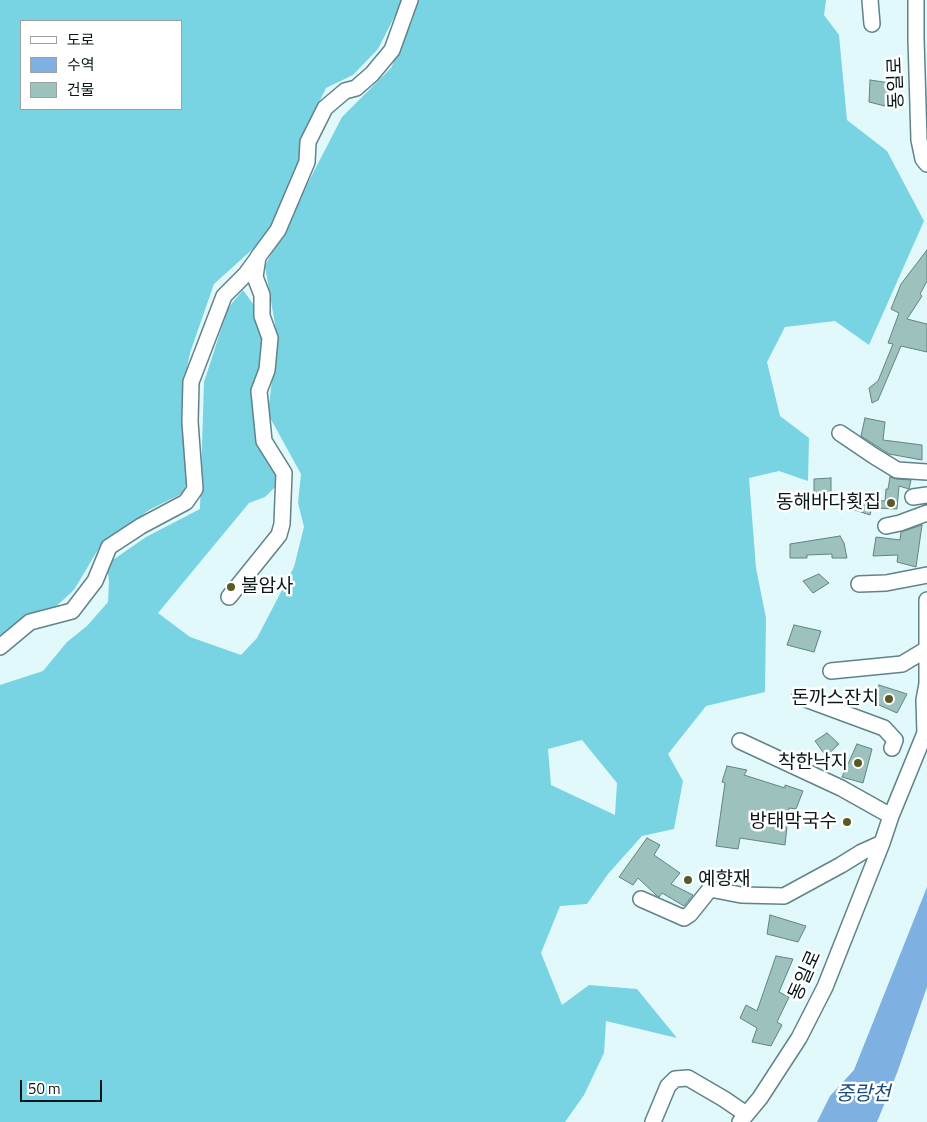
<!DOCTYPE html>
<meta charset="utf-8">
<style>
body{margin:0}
#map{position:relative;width:927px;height:1122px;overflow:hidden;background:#e2f9fc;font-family:"Titillium Web","Noto Sans KR",sans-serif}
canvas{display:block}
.legend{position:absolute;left:20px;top:20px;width:162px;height:90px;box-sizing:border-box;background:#fff;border:1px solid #9da3a3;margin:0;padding:6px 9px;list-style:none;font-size:15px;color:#0a181a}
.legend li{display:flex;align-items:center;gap:10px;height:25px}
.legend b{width:25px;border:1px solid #9da3a3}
.scale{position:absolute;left:20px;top:1080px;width:82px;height:22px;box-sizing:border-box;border:2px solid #0a181a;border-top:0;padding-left:6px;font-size:15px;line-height:18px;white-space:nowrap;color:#0a181a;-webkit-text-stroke:4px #fff;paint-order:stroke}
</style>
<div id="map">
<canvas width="927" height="1122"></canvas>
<ul class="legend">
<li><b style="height:6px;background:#fff"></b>도로</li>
<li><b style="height:14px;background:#7eb0e1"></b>수역</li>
<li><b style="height:14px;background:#9dc2be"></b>건물</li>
</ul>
<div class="scale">50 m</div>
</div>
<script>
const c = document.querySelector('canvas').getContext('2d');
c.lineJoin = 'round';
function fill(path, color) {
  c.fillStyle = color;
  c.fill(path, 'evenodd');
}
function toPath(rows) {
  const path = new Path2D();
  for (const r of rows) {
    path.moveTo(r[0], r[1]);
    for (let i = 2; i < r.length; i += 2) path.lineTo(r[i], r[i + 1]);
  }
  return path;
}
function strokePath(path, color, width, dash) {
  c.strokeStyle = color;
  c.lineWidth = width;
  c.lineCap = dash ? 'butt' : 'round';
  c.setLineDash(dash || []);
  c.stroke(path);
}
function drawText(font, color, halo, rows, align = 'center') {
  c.font = font + ' "Titillium Web","Noto Sans KR",sans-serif';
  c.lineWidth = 5;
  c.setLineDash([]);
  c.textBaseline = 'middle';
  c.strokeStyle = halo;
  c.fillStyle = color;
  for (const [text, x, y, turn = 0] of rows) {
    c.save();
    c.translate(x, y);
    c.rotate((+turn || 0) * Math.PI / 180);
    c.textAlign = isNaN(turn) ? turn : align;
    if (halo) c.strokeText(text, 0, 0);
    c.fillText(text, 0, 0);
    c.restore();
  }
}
const forest = toPath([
 [0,0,403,0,378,49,353,75,326,88,307,127,297,170,275,223,255,247,214,284,190,353,183,388,188,479,183,493,149,510,99,548,74,590,52,610,0,635],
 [21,21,181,21,181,109,21,109],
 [418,0,826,0,824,15,839,35,847,120,887,151,924,221,869,345,835,321,785,327,767,362,780,416,809,438,808,481,779,471,749,478,756,568,766,618,765,692,706,706,668,754,683,781,674,829,642,836,608,874,587,904,560,906,541,953,562,1005,589,985,637,989,677,1038,606,1021,604,1053,584,1095,565,1122,0,1122,0,685,43,671,67,642,87,626,108,602,109,582,107,564,146,537,200,509,204,382,228,308,243,290,256,308,264,338,260,367,273,465,279,483,265,497,249,503,158,613,190,637,241,655,257,638,294,567,304,527,298,503,301,474,268,414,277,336,265,266,342,117,391,68,412,21],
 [582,740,617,783,615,815,551,785,548,749]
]);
const water = toPath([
 [927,887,927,987,897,1073,877,1122,817,1122,830,1096,854,1070]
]);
const building = toPath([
 [870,80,890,83,885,106,869,102,870,80],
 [927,250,927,281,920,294,922,296,907,319,927,324,927,352,901,346,878,400,872,403,869,388,878,381,893,344,888,343,899,313,891,309,901,284,927,250],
 [865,418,885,422,883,440,922,445,922,460,889,454,861,436,865,418],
 [890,477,896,479,911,480,909,489,899,486,897,509,872,508,870,515,849,508,853,498,885,501,886,489,888,489,890,477],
 [831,478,831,495,814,493,814,479,831,478],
 [922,525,916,567,897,562,898,555,873,556,876,537,900,540,901,532,922,525],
 [840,536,844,543,847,558,832,558,832,554,807,555,807,558,790,558,790,544,840,536],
 [819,574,829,583,813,593,803,581,819,574],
 [794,625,821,631,814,652,787,645,794,625],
 [879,685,907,694,897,713,870,701,879,685],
 [827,733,839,744,826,756,815,741,827,733],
 [857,744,872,749,863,783,842,777,857,744],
 [727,766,747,770,744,775,785,788,785,785,803,791,796,809,789,808,785,845,740,838,738,849,716,846,725,783,722,782,727,766],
 [647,838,660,845,654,855,680,873,671,884,693,895,684,906,662,893,659,897,656,895,638,878,633,885,619,877,647,838],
 [770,915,806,926,798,942,767,934,770,915],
 [776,956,793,959,779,992,789,997,777,1022,782,1025,771,1046,752,1042,757,1028,740,1018,746,1005,757,1011,776,956]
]);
const minor = toPath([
 [870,0,872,24],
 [916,0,916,39,919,140,923,159,927,164],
 [840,433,874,456,897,470,927,472],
 [913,497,927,495],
 [886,526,900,523,927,513],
 [859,584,886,583,927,575],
 [229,597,279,535,282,524,284,473,264,441,259,391,267,370,270,338,262,316,262,295,255,277,258,257,278,230,307,162,308,142,325,108,345,91,356,88,372,74,392,50,410,0],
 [0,647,30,622,72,611,95,581,109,547,141,526,186,502,195,489,190,422,191,382,224,296,246,274,257,259],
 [927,658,927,600],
 [831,671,902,664,927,649],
 [800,697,884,728,895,740,892,748],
 [925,733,924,700,927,684,927,659],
 [740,741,841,788,891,816],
 [641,899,684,918,690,914,710,889,741,895,784,896,841,865,862,852,882,843],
 [653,1122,668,1086,675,1079,688,1078,724,1099,746,1114],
 [740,1122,760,1098,799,1038,825,987,882,843,891,816,927,728]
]);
const markers = [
 [891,503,5,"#595926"],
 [231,587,5,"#595926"],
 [889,699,5,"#595926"],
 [858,763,5,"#595926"],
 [847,822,5,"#595926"],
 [688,880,5,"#595926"]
];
const streetNames = [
 ["동일로",897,83,-92],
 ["동일로",806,976,-66]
];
const poiNames = [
 ["동해바다횟집",881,503],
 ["불암사",241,587,"left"],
 ["돈까스잔치",879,699],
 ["착한낙지",848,763],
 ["방태막국수",837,822],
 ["예향재",698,880,"left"]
];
const waterNames = [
 ["중랑천",863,1095]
];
fill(forest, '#78d3e2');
fill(water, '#7eb0e1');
fill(building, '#9dc2be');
strokePath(building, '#618481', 1);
strokePath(minor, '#608389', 18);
strokePath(minor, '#fff', 15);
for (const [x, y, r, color] of markers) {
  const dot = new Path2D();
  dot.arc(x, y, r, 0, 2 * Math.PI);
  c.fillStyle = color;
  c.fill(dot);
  strokePath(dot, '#fff', 2);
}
drawText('19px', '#0a181a', '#fff', streetNames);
drawText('19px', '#0a181a', '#fff', poiNames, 'right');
drawText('italic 20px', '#184e7c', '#fff', waterNames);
</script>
